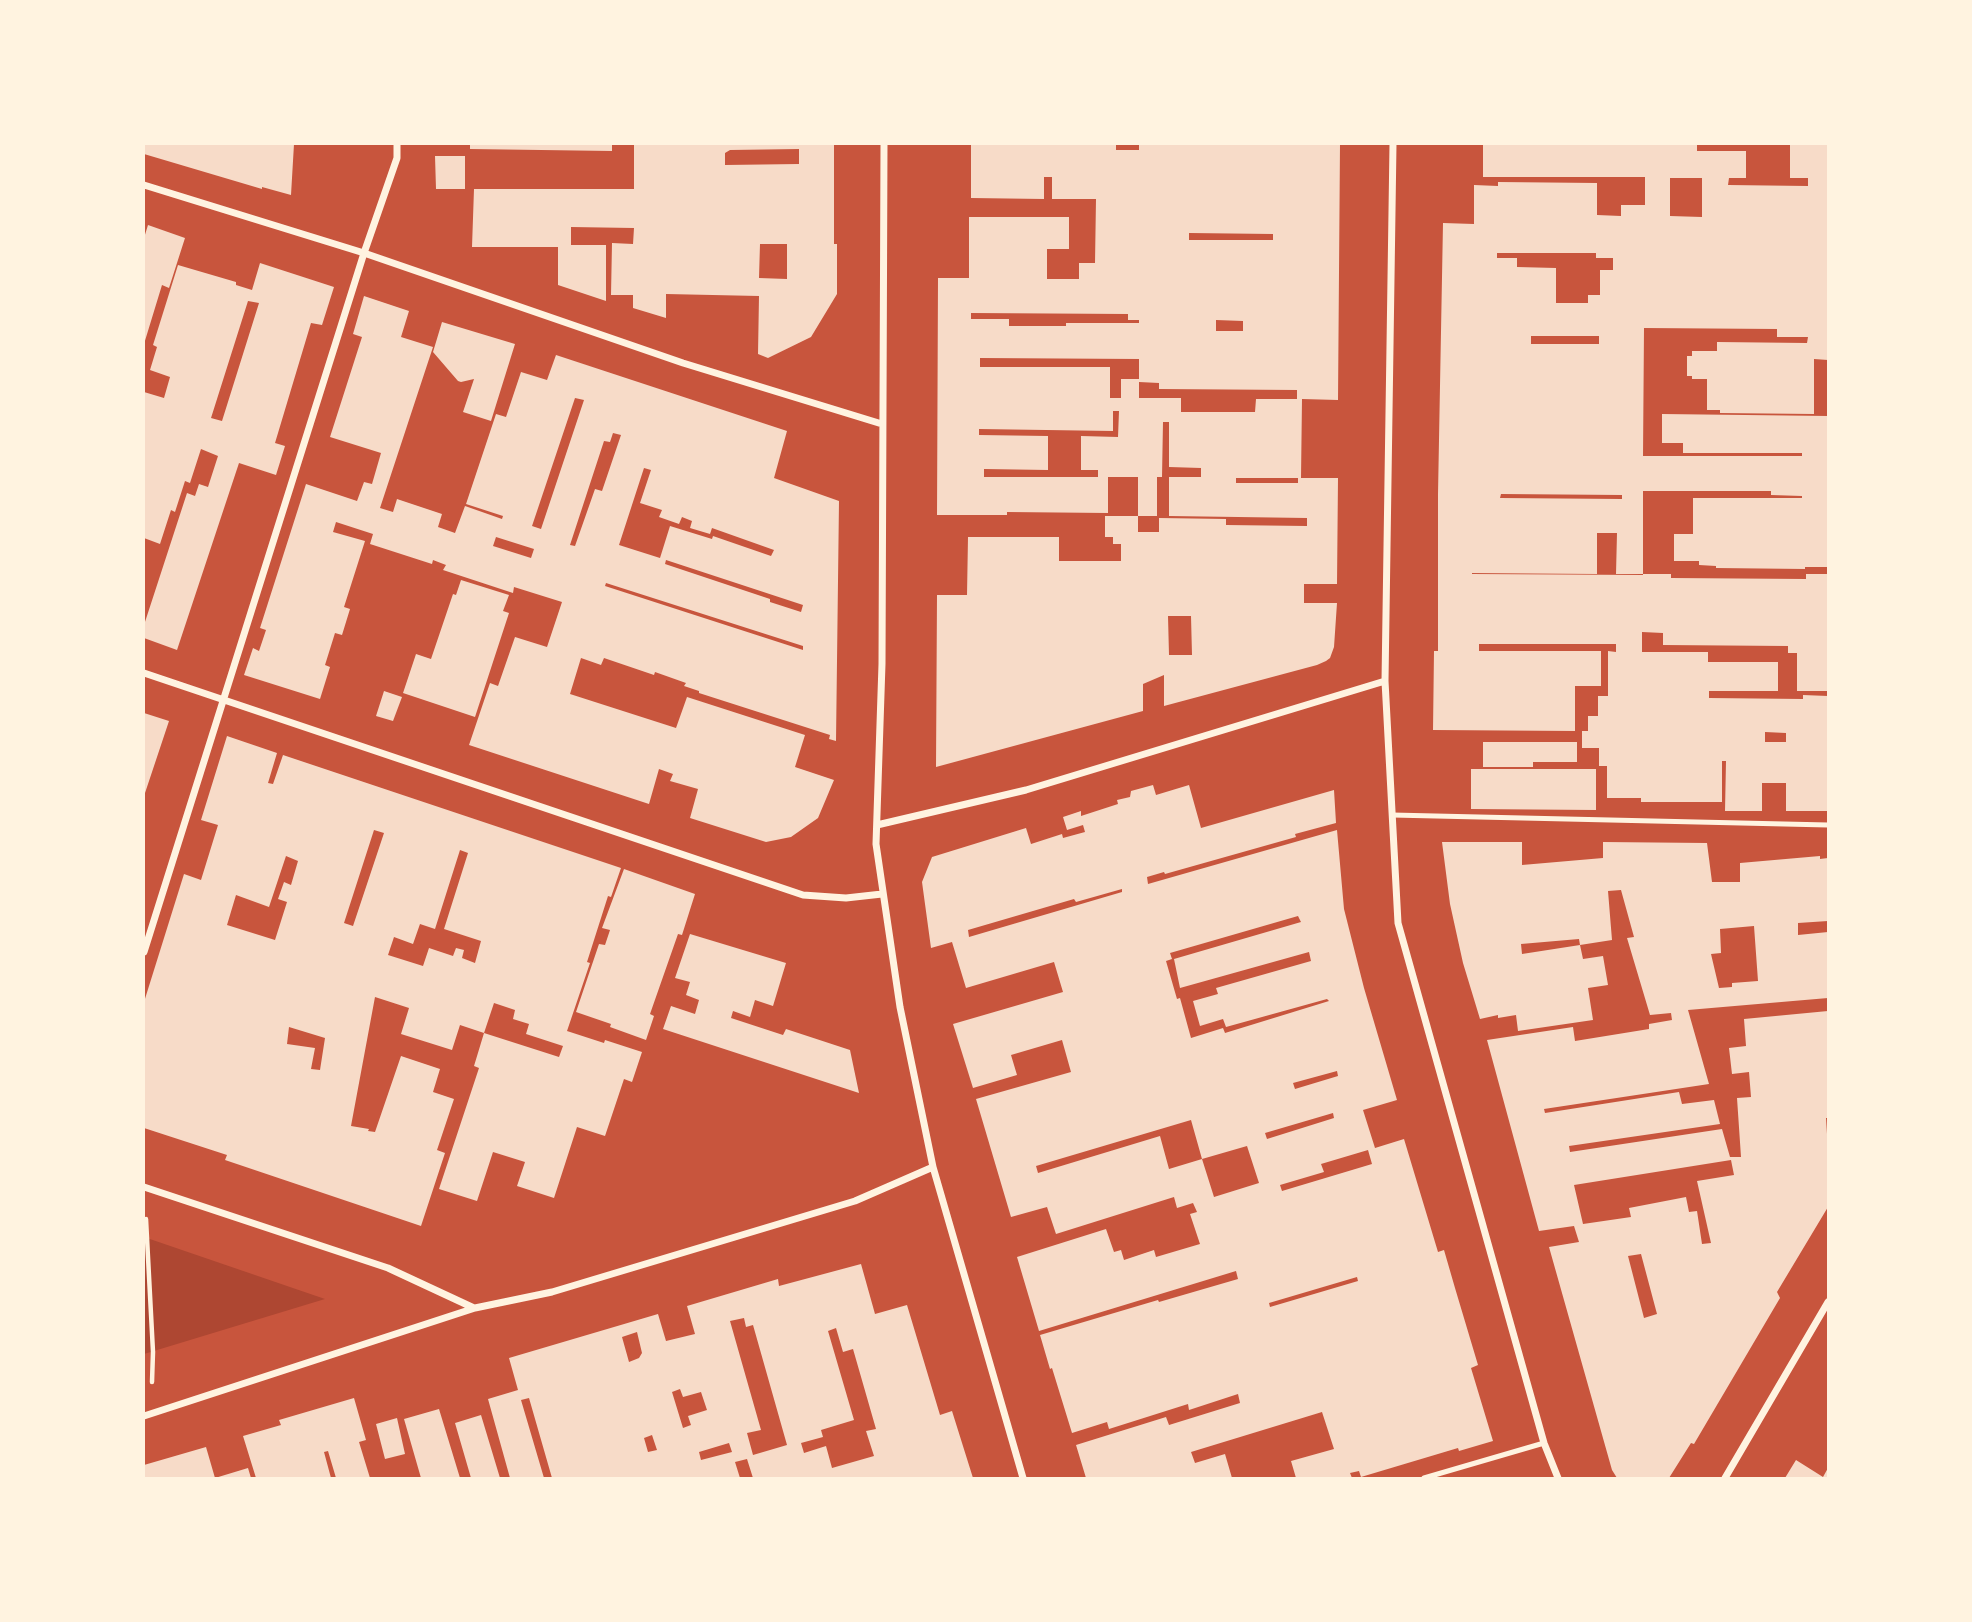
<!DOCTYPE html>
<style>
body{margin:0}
#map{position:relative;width:1972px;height:1622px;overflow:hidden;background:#c8553d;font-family:Raleway,sans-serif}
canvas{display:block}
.frame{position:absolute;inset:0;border:145px solid #fff3e0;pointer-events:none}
</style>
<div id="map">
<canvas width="1972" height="1622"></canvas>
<div class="frame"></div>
</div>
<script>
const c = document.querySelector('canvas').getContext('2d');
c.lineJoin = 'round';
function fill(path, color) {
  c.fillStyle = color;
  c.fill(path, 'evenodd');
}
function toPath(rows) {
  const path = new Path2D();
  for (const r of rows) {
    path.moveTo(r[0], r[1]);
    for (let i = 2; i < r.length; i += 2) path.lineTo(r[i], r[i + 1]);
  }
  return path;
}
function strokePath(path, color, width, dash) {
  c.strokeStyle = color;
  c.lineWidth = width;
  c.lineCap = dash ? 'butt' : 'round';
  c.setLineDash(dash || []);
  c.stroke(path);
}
const green = toPath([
 [144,1237,325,1299,144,1354]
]);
const building = toPath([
 [144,144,294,144,291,195,262,187,262,189,144,154],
 [470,144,612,144,612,151,470,149],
 [634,144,834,144,834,244,837,244,837,294,811,337,768,358,758,354,759,296,666,294,666,318,633,308,633,295,611,295,612,243,633,244,634,228,571,227,571,245,606,245,606,301,558,285,558,247,472,247,474,189,634,189],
 [799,149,799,164,725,165,725,153,730,150],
 [760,244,787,244,787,279,759,278],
 [971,144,1116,144,1116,150,1139,150,1139,144,1340,144,1338,400,1302,399,1301,478,1338,478,1337,584,1304,584,1304,603,1337,603,1334,647,1330,658,1326,661,1317,665,1164,706,1164,675,1143,684,1143,711,936,767,937,595,967,595,968,537,1059,537,1059,561,1121,561,1121,544,1113,544,1113,537,1105,537,1105,516,1138,516,1138,477,1108,477,1108,513,1007,512,1007,515,937,515,938,278,969,278,969,217,1069,217,1069,249,1047,249,1047,279,1079,279,1079,263,1095,263,1096,199,1052,199,1052,177,1044,177,1044,199,971,198],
 [1189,233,1273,234,1273,240,1189,240],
 [971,313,1128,314,1128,320,1139,320,1139,323,1066,323,1066,326,1009,326,1009,319,971,319],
 [1216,320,1243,321,1243,331,1216,331],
 [980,358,1139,359,1139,379,1121,379,1121,398,1110,398,1110,367,980,367],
 [1139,382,1159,383,1159,389,1297,390,1297,399,1256,399,1255,412,1181,412,1181,398,1139,398],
 [1113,411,1119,411,1118,437,1081,436,1081,470,1098,470,1098,477,984,477,984,469,1048,470,1048,436,979,435,979,429,1113,431],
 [1163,422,1169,422,1169,467,1201,468,1201,477,1169,477,1169,516,1307,518,1307,526,1226,525,1226,519,1159,518,1159,532,1138,532,1138,516,1157,516,1157,477,1162,477],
 [1236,478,1298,478,1298,483,1236,483],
 [1168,616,1191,616,1192,655,1169,655],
 [1483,144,1697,144,1697,151,1746,151,1746,178,1729,178,1728,185,1808,186,1808,178,1790,178,1790,144,1828,144,1828,360,1814,359,1814,414,1720,413,1720,410,1707,410,1707,379,1692,379,1692,376,1687,376,1687,356,1692,356,1692,351,1717,351,1717,342,1807,343,1808,337,1777,337,1777,329,1644,328,1643,456,1802,456,1802,453,1683,453,1683,443,1662,443,1662,414,1828,416,1828,567,1805,567,1805,569,1716,568,1716,566,1699,565,1699,561,1674,561,1674,534,1693,534,1693,498,1802,498,1802,496,1771,495,1771,491,1643,491,1643,574,1616,574,1617,533,1597,533,1597,574,1472,573,1472,574,1643,575,1643,574,1671,574,1671,578,1806,579,1806,574,1828,574,1828,691,1797,691,1797,653,1788,653,1788,646,1663,645,1663,633,1642,632,1642,652,1708,652,1708,662,1778,662,1778,691,1709,691,1709,698,1803,699,1803,695,1828,696,1828,811,1786,811,1786,783,1762,783,1762,811,1725,811,1726,761,1722,761,1722,802,1641,802,1641,798,1607,798,1607,766,1599,766,1599,748,1582,748,1582,731,1588,731,1588,716,1598,716,1598,696,1608,696,1608,651,1616,652,1616,644,1479,644,1479,651,1601,651,1601,686,1575,686,1575,731,1433,730,1434,651,1438,651,1438,494,1443,223,1474,224,1474,185,1498,186,1498,182,1597,183,1597,215,1621,216,1621,205,1645,205,1645,177,1483,177],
 [1670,178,1702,178,1702,217,1670,216],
 [1497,253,1596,253,1596,258,1613,258,1613,270,1600,270,1600,295,1588,295,1588,303,1556,303,1556,268,1517,267,1517,258,1497,258],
 [1531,336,1599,336,1599,344,1531,344],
 [1501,494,1622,495,1622,499,1500,498],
 [1765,732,1786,733,1786,742,1765,742],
 [435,156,465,156,465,189,436,189],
 [148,225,185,238,169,288,162,285,144,344,144,238],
 [260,263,334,287,322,325,311,323,275,443,285,446,276,475,239,463,177,650,144,638,144,625,187,493,195,496,199,484,208,487,218,456,201,449,190,483,185,481,175,512,171,510,160,544,144,538,144,392,164,398,170,377,150,370,157,347,153,345,178,265,236,282,236,285,252,290],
 [248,301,259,303,222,421,211,418],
 [364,296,409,311,401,337,433,347,380,508,393,512,397,499,442,514,438,527,455,533,465,506,502,519,503,516,466,504,496,414,506,417,521,372,547,380,556,355,787,431,774,478,839,501,836,741,829,739,830,735,699,693,699,691,684,686,686,683,655,672,654,675,604,658,601,665,581,658,570,694,676,728,687,697,805,735,795,767,834,780,818,818,791,837,766,842,690,818,698,789,670,781,673,774,659,769,649,804,469,745,490,683,498,686,515,637,547,647,562,602,514,587,513,593,443,570,446,565,433,560,432,564,370,544,373,534,336,522,333,532,365,541,344,607,350,609,342,635,335,633,325,665,330,667,320,699,244,675,253,648,259,651,266,630,260,628,306,484,357,501,364,482,372,484,381,453,330,437,362,337,353,334],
 [575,398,584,400,541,529,532,526],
 [613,433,621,435,602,491,595,489,575,546,570,545,604,441,610,442],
 [644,468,651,470,640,503,662,510,659,517,679,524,682,517,692,521,690,528,710,534,712,528,774,550,771,556,713,536,712,539,670,526,660,558,619,545],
 [496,537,534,549,531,558,493,546],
 [666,560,803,605,801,612,770,602,770,599,665,564],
 [606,583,803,646,803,650,605,586],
 [442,322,515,344,491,421,463,412,474,379,461,382,458,381,433,352],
 [461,580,509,595,503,611,509,613,475,717,403,693,416,654,431,659,453,594,456,595],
 [384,691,402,697,393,721,376,716],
 [144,713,169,721,144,796],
 [227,736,277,753,268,783,273,784,283,755,621,868,611,897,608,896,587,962,590,963,567,1031,604,1043,605,1040,642,1052,632,1082,624,1079,605,1136,577,1127,554,1198,517,1186,525,1162,493,1152,477,1201,439,1189,479,1068,474,1066,484,1033,559,1057,563,1046,526,1034,529,1024,513,1019,515,1010,494,1003,484,1033,460,1025,452,1050,401,1034,409,1008,375,997,351,1126,369,1129,368,1131,375,1132,401,1056,440,1069,433,1092,454,1099,437,1150,445,1153,421,1226,225,1160,227,1155,144,1128,144,1002,184,874,201,880,218,825,201,820],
 [374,830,384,833,353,926,344,923],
 [460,850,468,853,444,929,481,941,475,963,462,958,464,950,456,948,453,956,429,948,423,966,388,955,394,937,413,944,420,924,435,929],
 [286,856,298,861,291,885,284,882,278,899,287,902,275,940,227,925,236,895,269,907],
 [289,1027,325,1038,320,1070,311,1069,315,1048,287,1044],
 [1483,742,1577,742,1577,762,1533,762,1533,767,1483,767],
 [1471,769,1596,769,1596,810,1471,809],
 [1153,785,1156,795,1189,785,1201,828,1334,790,1336,823,1295,834,1296,837,1165,874,1164,872,1147,877,1148,884,1337,830,1344,909,1364,988,1397,1100,1363,1110,1375,1148,1404,1139,1438,1252,1444,1250,1455,1288,1478,1365,1471,1368,1493,1441,1459,1451,1458,1448,1361,1477,1359,1471,1350,1473,1352,1478,1296,1478,1291,1461,1334,1449,1322,1412,1191,1452,1195,1463,1225,1454,1232,1478,1086,1478,1076,1445,1166,1417,1169,1425,1240,1403,1238,1394,1189,1410,1188,1404,1109,1429,1107,1422,1072,1433,1052,1368,1050,1369,1040,1335,1158,1300,1159,1302,1238,1279,1236,1271,1039,1331,1017,1257,1106,1229,1114,1252,1121,1250,1124,1260,1154,1250,1156,1257,1200,1244,1190,1214,1197,1212,1193,1203,1177,1208,1174,1197,1056,1234,1047,1207,1011,1217,976,1099,1071,1072,1062,1040,1011,1055,1017,1075,973,1088,953,1024,1063,992,1054,962,966,988,952,942,931,948,922,882,932,857,1026,828,1031,844,1062,834,1063,838,1085,832,1083,825,1067,830,1063,817,1081,811,1081,816,1118,804,1117,800,1130,797,1131,791],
 [1122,889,1122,892,969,937,968,930,1074,899,1076,902],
 [1298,916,1301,922,1174,959,1180,988,1309,952,1311,961,1216,988,1218,994,1193,1001,1200,1026,1223,1019,1226,1027,1327,999,1329,1001,1225,1033,1223,1028,1191,1038,1180,998,1177,999,1166,961,1172,959,1170,953],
 [1337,1071,1338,1076,1295,1089,1293,1083],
 [1333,1113,1334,1118,1267,1139,1265,1133],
 [1191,1120,1202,1159,1247,1146,1259,1183,1214,1197,1202,1159,1169,1169,1160,1136,1038,1173,1036,1166],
 [1368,1150,1372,1164,1282,1191,1280,1185,1324,1172,1321,1164],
 [1357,1277,1358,1281,1270,1307,1269,1303],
 [1442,842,1522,842,1522,865,1603,858,1603,842,1707,843,1712,882,1740,882,1740,863,1820,856,1820,859,1828,858,1828,921,1798,923,1798,935,1828,932,1828,998,1688,1010,1709,1084,1544,1109,1545,1113,1679,1092,1682,1104,1714,1100,1720,1124,1569,1146,1570,1152,1722,1129,1730,1157,1741,1157,1737,1098,1751,1097,1749,1072,1732,1074,1729,1048,1746,1046,1744,1019,1828,1011,1828,1118,1826,1118,1828,1150,1828,1207,1777,1292,1780,1298,1694,1444,1691,1443,1669,1478,1617,1478,1612,1470,1549,1247,1579,1242,1574,1226,1539,1231,1487,1040,1573,1027,1575,1041,1649,1029,1649,1024,1672,1020,1671,1013,1650,1015,1627,938,1634,937,1621,890,1608,891,1612,940,1580,945,1579,939,1521,944,1522,954,1580,945,1583,959,1603,956,1608,985,1588,988,1593,1020,1518,1031,1516,1015,1498,1018,1498,1015,1480,1019,1463,963,1450,904],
 [1754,926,1758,981,1732,983,1732,987,1719,988,1711,954,1721,953,1720,929],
 [1731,1160,1734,1175,1697,1181,1711,1243,1702,1244,1697,1211,1689,1212,1686,1197,1629,1208,1631,1217,1583,1224,1574,1185],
 [1641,1254,1657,1314,1644,1318,1628,1256],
 [624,869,695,894,682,935,678,934,650,1014,654,1016,646,1040,610,1027,611,1024,576,1012,599,944,605,945,610,930,602,928],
 [690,934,786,963,773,1006,755,1000,750,1017,733,1011,731,1018,783,1035,786,1029,850,1050,859,1093,663,1029,671,1006,695,1014,699,1000,686,995,690,982,675,978],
 [861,1264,875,1314,907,1305,940,1415,952,1411,973,1478,753,1478,747,1459,735,1462,740,1478,552,1478,529,1398,521,1400,544,1478,510,1478,488,1399,518,1390,509,1358,658,1314,666,1341,695,1334,687,1306,778,1279,779,1286],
 [744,1318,746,1327,753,1325,787,1445,753,1455,747,1433,761,1430,730,1321],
 [836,1328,843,1352,853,1349,876,1429,866,1431,874,1456,832,1468,826,1446,804,1453,801,1443,823,1437,821,1430,854,1420,828,1331],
 [637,1332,642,1353,639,1358,629,1362,622,1337],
 [680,1389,683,1397,701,1392,707,1410,688,1416,691,1425,683,1428,672,1392],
 [652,1435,657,1450,648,1452,644,1438],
 [729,1443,732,1452,701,1460,699,1452],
 [354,1398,366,1440,359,1442,370,1478,336,1478,328,1451,324,1452,331,1478,256,1478,243,1436,281,1425,279,1420],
 [439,1409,460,1478,421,1478,404,1419],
 [481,1415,500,1478,471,1478,455,1423],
 [397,1418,405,1454,385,1459,376,1424],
 [206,1447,215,1478,144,1478,144,1465],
 [1796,1460,1823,1477,1828,1468,1828,1478,1785,1478],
 [248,1468,251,1478,215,1478]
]);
const path = toPath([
 [146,1219,153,1352,152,1382]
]);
const service = toPath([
 [1392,815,1828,825],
 [1424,1478,1544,1443]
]);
const minor = toPath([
 [884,144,882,664,876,844,900,1007,933,1167,1023,1478],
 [1393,144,1385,681,1398,923,1544,1443,1558,1478],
 [144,185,364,253,683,363,882,424],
 [144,673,803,895,846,898,882,894],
 [877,825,1026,790,1385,681],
 [144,952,364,253,397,158,397,144],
 [144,1187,388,1268,474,1308],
 [144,1416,475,1308,552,1292,855,1201,933,1167],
 [1725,1478,1828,1302]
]);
fill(green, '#ae4732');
fill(building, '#f7dbc8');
strokePath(path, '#fff3e0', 4.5);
strokePath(service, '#fff3e0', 5);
strokePath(minor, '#fff3e0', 7);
</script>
